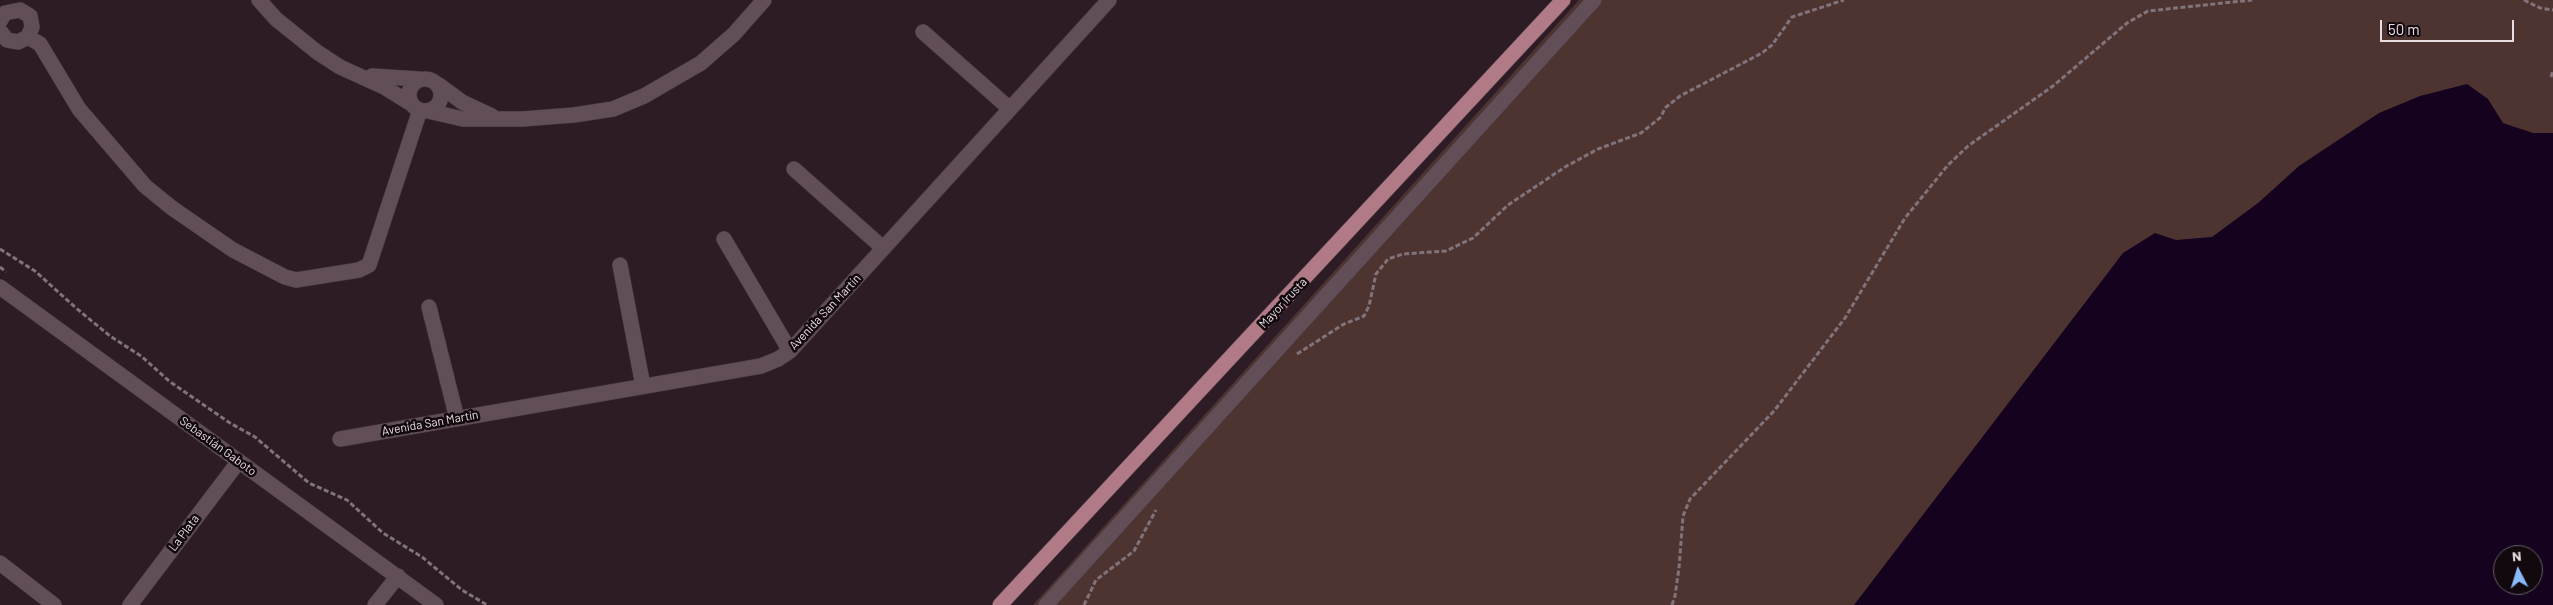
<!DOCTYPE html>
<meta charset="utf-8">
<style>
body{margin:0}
#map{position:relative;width:2553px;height:605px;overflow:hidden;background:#2d1c25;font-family:Barlow,sans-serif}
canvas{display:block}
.north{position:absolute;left:2493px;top:545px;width:50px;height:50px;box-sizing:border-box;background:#11090d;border:1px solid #675e62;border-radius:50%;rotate:355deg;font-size:14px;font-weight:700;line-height:20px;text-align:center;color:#e9dde2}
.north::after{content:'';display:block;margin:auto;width:18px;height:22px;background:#8bb9fc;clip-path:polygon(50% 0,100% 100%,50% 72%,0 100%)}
.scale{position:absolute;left:2380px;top:20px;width:134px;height:22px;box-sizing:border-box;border:2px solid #e9dde2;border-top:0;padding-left:6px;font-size:15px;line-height:18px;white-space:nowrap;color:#e9dde2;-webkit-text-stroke:4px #11090d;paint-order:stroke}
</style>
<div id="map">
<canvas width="2553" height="605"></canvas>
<div class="north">N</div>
<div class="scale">50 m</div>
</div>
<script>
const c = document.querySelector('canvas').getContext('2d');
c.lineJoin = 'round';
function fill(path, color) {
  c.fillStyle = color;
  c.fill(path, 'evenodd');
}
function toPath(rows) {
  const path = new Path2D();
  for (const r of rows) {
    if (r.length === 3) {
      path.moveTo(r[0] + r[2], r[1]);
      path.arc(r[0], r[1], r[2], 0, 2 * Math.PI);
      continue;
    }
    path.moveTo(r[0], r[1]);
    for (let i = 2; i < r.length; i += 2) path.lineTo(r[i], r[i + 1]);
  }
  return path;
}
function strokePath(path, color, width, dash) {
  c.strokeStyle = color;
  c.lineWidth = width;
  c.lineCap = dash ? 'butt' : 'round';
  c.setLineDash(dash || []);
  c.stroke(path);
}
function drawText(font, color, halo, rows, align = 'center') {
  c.font = font + ' Barlow,sans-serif';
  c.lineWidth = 5;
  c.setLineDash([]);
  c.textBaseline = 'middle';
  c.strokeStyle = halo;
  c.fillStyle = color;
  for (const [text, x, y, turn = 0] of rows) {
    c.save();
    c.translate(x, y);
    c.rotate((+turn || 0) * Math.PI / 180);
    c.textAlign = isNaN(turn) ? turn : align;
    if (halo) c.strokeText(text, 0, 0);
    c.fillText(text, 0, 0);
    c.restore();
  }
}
const green = toPath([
 [1579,0,2553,0,2553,605,1033,605],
 [2503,555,2533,555,2533,585,2503,585]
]);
const water = toPath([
 [2467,84,2488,99,2503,123,2533,133,2553,133,2553,605,1854,605,2123,253,2155,233,2176,240,2212,237,2258,203,2299,166,2379,113,2420,96],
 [2503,555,2533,555,2533,585,2503,585]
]);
const path = toPath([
 [2524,0,2540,8,2553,10],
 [2551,77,2553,70],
 [0,249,35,271,76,308,110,336,141,356,169,381,230,423,255,437,309,483,347,500,383,533,422,557,462,590,487,605],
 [0,267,6,272],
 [1297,354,1344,324,1364,316,1369,306,1376,274,1388,259,1403,254,1446,251,1473,238,1508,205,1565,167,1598,149,1641,133,1661,117,1665,108,1680,96,1762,53,1772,45,1792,17,1844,0],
 [1084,605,1096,580,1134,551,1156,510],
 [1672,605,1675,596,1679,568,1683,516,1690,499,1774,411,1845,318,1905,218,1948,165,1968,146,2053,86,2127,23,2148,11,2252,0]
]);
const minor = toPath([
 [259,0,276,19,317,52,340,67,384,87,413,105],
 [0,21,5,13,20,10,30,16,32,27,28,37,18,42,7,40,0,31],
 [923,32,1010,109],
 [28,37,40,44,79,109,145,186,172,208,233,250,285,277,296,280,359,270,369,265,420,110],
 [372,76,419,79],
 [425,95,16],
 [439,85,462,102,492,116],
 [428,111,463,119,522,119,574,115,613,109,644,96,701,63,734,34,764,0],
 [794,169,883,248],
 [724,239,790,351],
 [620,265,643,386],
 [0,287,436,605],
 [429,307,457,419],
 [340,439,761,366,778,359,790,351,1109,0],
 [0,563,54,605],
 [130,605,239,461],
 [375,605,398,576],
 [1046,605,1594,0]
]);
const major = toPath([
 [1000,605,1563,0]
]);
const streetNames = [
 ["Mayor Irusta",1283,303,-47],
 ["Avenida San Martín",825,312,-47],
 ["Avenida San Martín",430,423,-10],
 ["Sebastián Gaboto",218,446,36],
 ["La Plata",184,533,-53]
];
fill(green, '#4e3431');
fill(water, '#14021e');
strokePath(minor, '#483a41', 16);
strokePath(major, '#483a41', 16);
strokePath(path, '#81737a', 3, [5, 2.5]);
strokePath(minor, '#614e57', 15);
strokePath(major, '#b07a86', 15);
drawText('12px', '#e9dde2', '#11090d', streetNames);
</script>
